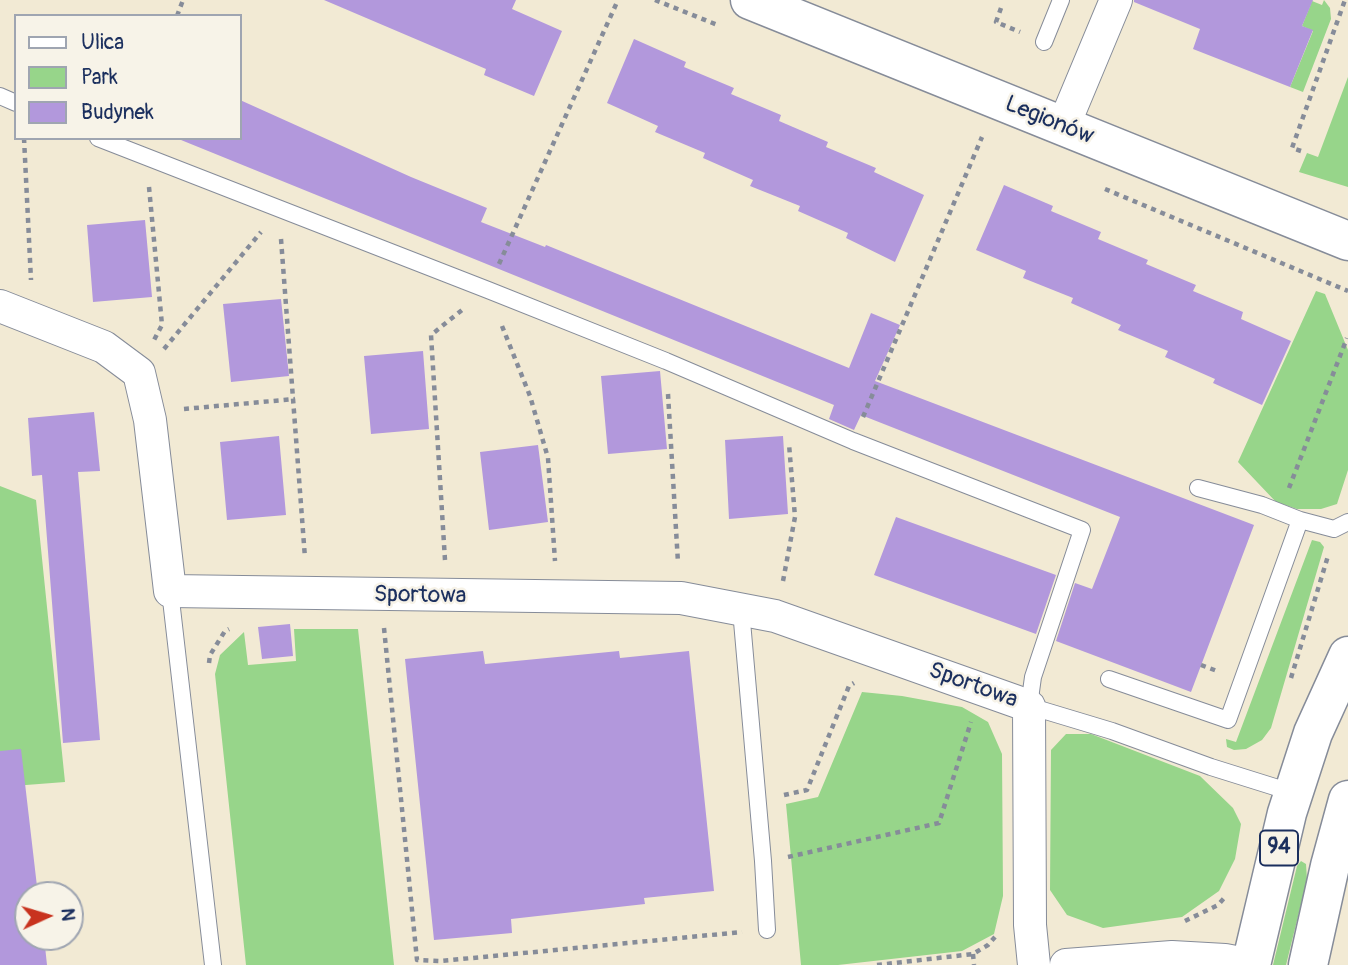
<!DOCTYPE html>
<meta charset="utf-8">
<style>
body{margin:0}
#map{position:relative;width:1348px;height:965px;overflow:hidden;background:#f2ead4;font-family:Pangolin,sans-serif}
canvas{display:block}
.legend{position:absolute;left:14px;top:14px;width:228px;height:126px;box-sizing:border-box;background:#f7f3e8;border:2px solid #9fa5b1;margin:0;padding:9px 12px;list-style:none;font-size:21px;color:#1b2f5e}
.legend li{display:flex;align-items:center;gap:14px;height:35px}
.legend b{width:35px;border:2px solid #9fa5b1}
.north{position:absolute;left:14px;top:881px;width:70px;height:70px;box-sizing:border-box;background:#f7f3e8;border:2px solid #9fa5b1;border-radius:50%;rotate:86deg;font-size:19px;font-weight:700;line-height:28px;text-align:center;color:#1b2f5e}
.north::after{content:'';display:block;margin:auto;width:24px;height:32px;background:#c8321e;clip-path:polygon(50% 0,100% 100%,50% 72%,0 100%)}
</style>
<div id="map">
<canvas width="1348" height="965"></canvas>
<ul class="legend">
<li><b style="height:9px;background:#fff"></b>Ulica</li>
<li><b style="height:19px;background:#97d58a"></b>Park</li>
<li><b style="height:19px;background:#b298dc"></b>Budynek</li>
</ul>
<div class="north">N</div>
</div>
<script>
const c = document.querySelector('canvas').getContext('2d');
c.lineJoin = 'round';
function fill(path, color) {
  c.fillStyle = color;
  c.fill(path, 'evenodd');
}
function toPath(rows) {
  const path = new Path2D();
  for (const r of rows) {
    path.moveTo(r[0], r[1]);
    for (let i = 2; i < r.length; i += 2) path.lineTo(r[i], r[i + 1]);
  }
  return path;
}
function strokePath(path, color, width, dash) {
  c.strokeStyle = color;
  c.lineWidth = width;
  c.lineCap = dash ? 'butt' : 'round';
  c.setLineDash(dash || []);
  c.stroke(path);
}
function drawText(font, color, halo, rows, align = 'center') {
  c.font = font + ' Pangolin,sans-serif';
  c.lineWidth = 5;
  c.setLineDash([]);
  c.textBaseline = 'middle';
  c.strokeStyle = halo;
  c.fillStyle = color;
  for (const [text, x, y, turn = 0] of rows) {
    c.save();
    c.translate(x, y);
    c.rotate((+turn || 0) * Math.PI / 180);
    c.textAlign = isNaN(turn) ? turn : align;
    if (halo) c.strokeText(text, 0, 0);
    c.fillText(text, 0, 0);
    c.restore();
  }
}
const green = toPath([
 [1324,0,1330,8,1331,19,1303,92,1290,87,1313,31,1302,26,1312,1,1322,5],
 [1348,77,1348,187,1299,172,1307,153,1318,157],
 [1316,291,1325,294,1348,350,1348,470,1337,504,1321,509,1297,509,1276,502,1238,462],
 [0,486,36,500,65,782,0,787],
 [1312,540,1320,542,1324,547,1271,728,1262,740,1246,749,1234,750,1227,747,1226,739,1236,742],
 [294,629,358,629,394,965,246,965,215,674,220,655,244,632,248,665,296,661],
 [862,692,902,696,962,707,988,722,1002,754,1003,896,994,934,962,951,838,965,801,965,786,804,818,797],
 [1066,734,1091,734,1200,776,1233,808,1241,824,1235,859,1219,891,1182,917,1103,928,1067,915,1050,890,1051,750],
 [1301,861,1306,864,1307,880,1286,965,1273,965,1297,866]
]);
const building = toPath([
 [324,0,516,0,512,9,562,31,534,96,484,75,486,69],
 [1134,0,1313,0,1302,26,1313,30,1290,87,1193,49,1200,29,1134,2],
 [634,39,686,62,684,67,734,88,731,94,781,115,779,121,828,142,826,147,876,168,874,172,924,195,895,262,846,238,848,233,798,211,800,206,750,186,753,180,703,158,705,153,655,132,658,126,607,103],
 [240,100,411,177,487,208,481,222,545,247,546,245,849,368,871,313,900,325,875,381,1254,525,1191,692,1056,641,1075,583,1092,589,1120,517,861,415,854,430,829,419,834,405,181,140,181,138,240,138],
 [1004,185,1053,206,1051,211,1101,232,1098,239,1148,260,1146,264,1196,285,1193,291,1243,312,1241,319,1291,341,1262,405,1213,383,1215,379,1165,357,1168,351,1118,330,1121,325,1071,303,1073,298,1023,278,1026,271,976,250],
 [145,220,152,297,93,302,87,225],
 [281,299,289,376,231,382,223,304],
 [423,351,429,429,371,434,364,356],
 [660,371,667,449,608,454,601,376],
 [94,412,100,471,78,472,100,740,63,743,42,475,32,476,28,418],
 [279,436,286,515,227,520,220,442],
 [783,436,788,514,729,519,725,440],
 [538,445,548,522,489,530,480,452],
 [896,517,1056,575,1036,634,874,575],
 [290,624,293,656,262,659,258,627],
 [483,651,485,664,619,651,620,658,689,651,714,891,644,898,645,904,511,919,512,933,434,940,405,659],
 [21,749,38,895,28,895,28,937,44,937,47,965,0,965,0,751]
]);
const path = toPath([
 [655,0,720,26],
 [1001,8,996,22,1020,32],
 [177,16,183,0],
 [24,138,31,280],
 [1301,151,1292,148,1345,0],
 [149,187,162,325,154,340],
 [1105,189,1348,291],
 [281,239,305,558],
 [499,264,618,0],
 [502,326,530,396,548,458,555,561],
 [164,349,261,232],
 [668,394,678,563],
 [184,409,295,399],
 [863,417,982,137],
 [1289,488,1347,338],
 [445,560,431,335,462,310],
 [783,581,795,517,789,444],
 [384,628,417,960,441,961,742,932],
 [209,663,210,655,225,631,229,629],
 [1201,665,1217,671],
 [1291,678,1328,556],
 [784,795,807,790,849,686,854,683],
 [788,857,939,823,971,722],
 [1185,921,1218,905,1225,897],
 [973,954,974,965],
 [877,965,973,954,988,945,995,937]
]);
const service = toPath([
 [1044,42,1061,0],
 [0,96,16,103],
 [98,138,488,290,666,361,853,441,1082,530,1033,677,1029,706,1112,731,1211,767,1294,793],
 [1198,488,1262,505,1300,520,1334,529,1348,522],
 [170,591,213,965],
 [741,610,763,861,767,930],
 [1109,679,1228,720,1300,520]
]);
const minor = toPath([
 [1063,127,1116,0],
 [0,306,104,347,139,373,150,420,170,591,681,598,775,616,1029,706,1030,925,1034,965],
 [1066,965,1172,957,1225,960,1251,965]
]);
const tertiary = toPath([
 [750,0,1348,241]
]);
const primary = toPath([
 [1251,965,1287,813,1313,733,1348,656],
 [1308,965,1330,866,1348,800]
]);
const shields = [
 [1279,848,38]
];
const shieldNames = [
 ["94",1279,848]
];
const streetNames = [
 ["Legionów",1049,121,22],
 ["Sportowa",420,596,1],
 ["Sportowa",973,686,20]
];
fill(green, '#97d58a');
fill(building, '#b298dc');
strokePath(service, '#868c99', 18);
strokePath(minor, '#868c99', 34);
strokePath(tertiary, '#868c99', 41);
strokePath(primary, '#868c99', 41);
strokePath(path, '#868c99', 4.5, [5, 5]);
strokePath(service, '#fff', 16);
strokePath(minor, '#fff', 32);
strokePath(tertiary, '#fff', 38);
strokePath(primary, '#fff', 38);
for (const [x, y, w] of shields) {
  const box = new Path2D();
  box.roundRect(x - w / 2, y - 17.5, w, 35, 5);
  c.fillStyle = '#f7f3e8';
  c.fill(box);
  strokePath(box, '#1b2f5e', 2);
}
drawText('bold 21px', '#1b2f5e', null, shieldNames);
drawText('23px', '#1b2f5e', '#f7f3e8', streetNames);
</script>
